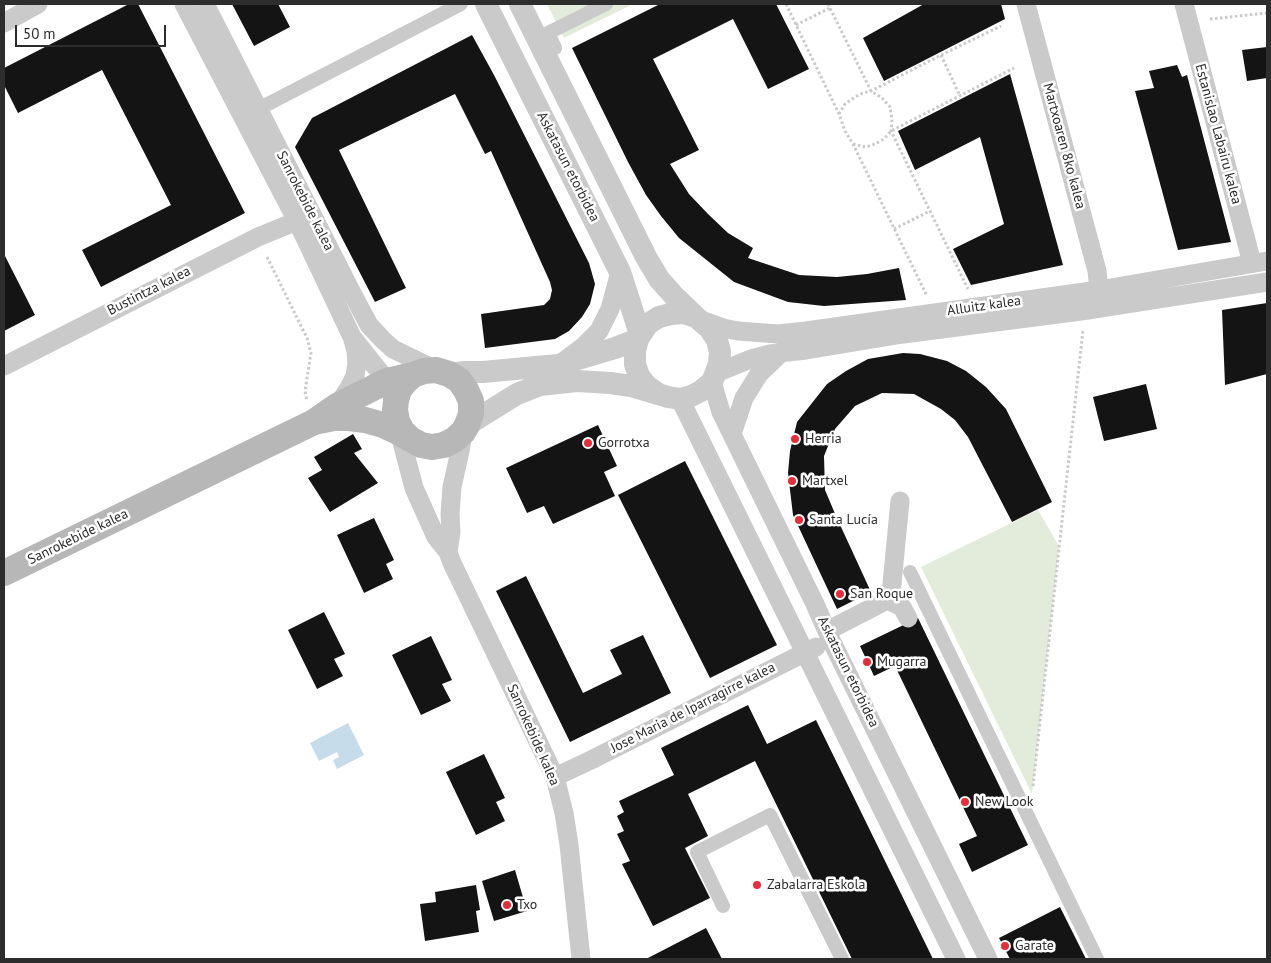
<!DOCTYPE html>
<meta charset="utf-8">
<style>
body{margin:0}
#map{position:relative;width:1271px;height:963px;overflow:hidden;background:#fff;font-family:"PT Sans",sans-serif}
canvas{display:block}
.frame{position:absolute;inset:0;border:5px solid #2d2d2d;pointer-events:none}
.scale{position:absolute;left:15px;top:25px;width:151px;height:22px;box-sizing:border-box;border:2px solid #2d2d2d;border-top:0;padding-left:6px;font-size:15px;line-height:18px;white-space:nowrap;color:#2d2d2d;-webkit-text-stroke:4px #fff;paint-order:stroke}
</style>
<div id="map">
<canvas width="1271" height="963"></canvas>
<div class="frame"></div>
<div class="scale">50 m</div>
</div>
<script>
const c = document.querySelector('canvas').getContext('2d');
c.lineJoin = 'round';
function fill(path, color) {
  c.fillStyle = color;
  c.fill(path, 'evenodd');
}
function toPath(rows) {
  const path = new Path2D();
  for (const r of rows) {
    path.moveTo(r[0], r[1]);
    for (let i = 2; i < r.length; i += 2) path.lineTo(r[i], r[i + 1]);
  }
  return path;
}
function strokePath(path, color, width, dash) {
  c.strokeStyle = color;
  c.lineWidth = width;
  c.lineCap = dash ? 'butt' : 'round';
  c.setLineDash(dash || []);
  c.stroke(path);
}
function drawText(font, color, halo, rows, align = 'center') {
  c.font = font + ' "PT Sans",sans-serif';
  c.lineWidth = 5;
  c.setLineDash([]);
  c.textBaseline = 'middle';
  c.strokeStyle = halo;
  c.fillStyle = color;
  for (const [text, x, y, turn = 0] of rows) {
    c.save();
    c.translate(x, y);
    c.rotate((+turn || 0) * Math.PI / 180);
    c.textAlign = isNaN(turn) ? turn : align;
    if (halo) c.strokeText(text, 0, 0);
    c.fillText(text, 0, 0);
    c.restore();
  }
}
const green = toPath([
 [547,4,633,4,564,38],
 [1038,510,1059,546,1032,794,921,567]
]);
const water = toPath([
 [348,723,364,755,337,769,333,760,339,757,337,752,319,761,310,743]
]);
const building = toPath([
 [129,4,138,4,245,213,101,287,82,250,171,205,102,70,18,113,4,85,4,68],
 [232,4,278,4,290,27,254,46],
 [660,4,776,4,809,69,768,89,733,19,653,59,699,150,670,164,689,194,708,214,728,233,753,248,748,258,799,275,837,277,867,274,899,268,906,300,824,306,788,302,734,282,679,238,661,216,646,195,628,162,572,48],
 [924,4,1001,4,1005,19,884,81,863,38],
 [472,35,494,75,589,263,595,284,590,304,582,317,569,331,555,339,485,348,481,314,544,305,550,299,552,290,550,282,491,151,485,154,455,94,339,150,406,288,375,302,295,147,312,118],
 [1267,47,1267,78,1247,81,1242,50],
 [1177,65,1182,77,1187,75,1231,242,1178,250,1135,91,1154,88,1149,71],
 [1010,74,1063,265,971,285,953,249,1004,224,980,137,915,170,898,131],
 [5,256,35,315,4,331,4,257],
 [1267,303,1267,374,1225,385,1222,310],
 [903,353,920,354,947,361,966,371,986,387,1006,409,1052,502,1012,522,968,437,955,420,941,409,914,394,882,393,855,406,835,429,824,456,825,490,836,516,871,592,837,609,793,515,788,473,790,451,797,422,827,384,846,371,868,359],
 [1146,384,1157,429,1104,441,1093,397],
 [598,425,617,466,604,472,615,496,553,524,544,506,527,513,506,468],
 [353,434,362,449,354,453,378,483,330,512,308,478,322,470,314,457],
 [685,461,777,645,710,678,618,495],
 [374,518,394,560,386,564,393,579,364,593,337,535],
 [526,576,583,693,622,674,610,650,643,635,671,693,570,742,496,591],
 [324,612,345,654,334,659,343,676,317,689,288,630],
 [918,618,1028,845,972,872,959,844,977,836,895,666,874,676,860,646],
 [431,636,452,680,442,684,451,701,421,715,392,655],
 [748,705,767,744,816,720,933,959,852,959,755,761,688,794,708,836,685,848,710,898,653,926,622,864,630,861,617,834,624,831,617,816,624,812,619,801,674,775,661,748],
 [484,754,505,798,496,802,505,821,476,835,446,772],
 [515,870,527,911,494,921,482,881],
 [476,885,480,910,476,911,479,932,425,941,420,904,436,902,435,892],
 [1060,907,1086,959,1010,959,999,938],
 [706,928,722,959,646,959]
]);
const path = toPath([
 [786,4,839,114,845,131,853,144,927,296],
 [828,4,871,91,882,98,890,107,892,120,891,131,968,289],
 [1210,19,1267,13],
 [796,25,830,8],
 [941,55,960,96],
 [839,114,845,104,855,97,863,93,871,91,941,55,1001,26],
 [853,144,866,147,875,144,884,139,891,131,1014,68],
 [894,229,930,211],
 [267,257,307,338,311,353,305,391,307,401],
 [1033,786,1083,330]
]);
const pedestrian = toPath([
 [555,48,548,33,606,4],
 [266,105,461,4],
 [910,572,1097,959],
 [723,906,697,852,770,815,842,959]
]);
const minor = toPath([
 [184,4,297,221,352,337,387,381,390,392],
 [205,4,353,295,369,325,383,340,393,349,436,370],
 [1026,4,1097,271,1099,290],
 [1184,4,1252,263],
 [4,23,38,4],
 [701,320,723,328,738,331,778,334,806,331,1099,290,1267,261],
 [564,361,584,346,599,331,610,309,620,272],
 [4,366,258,237,297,221],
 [716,373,751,359,770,354,806,350,903,334,1081,311,1267,282],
 [712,382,721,412,814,602,831,640,988,959],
 [680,399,956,959],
 [338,405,349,388,355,376,357,363,356,351,353,340],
 [398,427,414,488,436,537,448,552,452,563,555,777,564,813,569,845,581,959],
 [732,434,744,398,759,374,781,353],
 [448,552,451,532,450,514,452,487,460,451,463,432],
 [887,600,902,607,908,618],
 [827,631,887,600,891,594,900,501],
 [555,777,591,760,816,647]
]);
const tertiary = toPath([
 [486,4,620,272,640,334],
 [520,4,646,257,659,279,675,297,696,317],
 [449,374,465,372,483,372,558,365,615,348,638,339],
 [467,425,517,394,540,385,577,381,610,383,631,386,668,397,680,399,691,396,701,391,712,382,719,364,720,352,717,340,710,329,696,317,684,313,671,314,659,317,648,324,638,339,635,351,635,364,639,376,647,386,657,393]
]);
const secondary = toPath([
 [410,439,402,431,397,421,395,410,396,400,399,390,405,382,413,375],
 [4,573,314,422,337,406,387,381,413,375,424,371,436,370,449,374,459,380,466,390,471,401,471,414,467,425,463,432,454,440,444,445,432,447,421,445,398,432,383,425,365,420,348,418,334,418,314,422]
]);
const markers = [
 [795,439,5,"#e72d38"],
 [588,443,5,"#e72d38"],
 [792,481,5,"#e72d38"],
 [799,520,5,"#e72d38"],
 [840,594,5,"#e72d38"],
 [867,662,5,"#e72d38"],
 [965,802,5,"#e72d38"],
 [757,885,5,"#e72d38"],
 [507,905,5,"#e72d38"],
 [1005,946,5,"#e72d38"]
];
const streetNames = [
 ["Estanislao Labairu kalea",1218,134,75],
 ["Martxoaren 8ko kalea",1064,146,75],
 ["Askatasun etorbidea",568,167,63],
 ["Sanrokebide kalea",305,201,63],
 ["Bustintza kalea",149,291,-27],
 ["Alluitz kalea",984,306,-8],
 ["Sanrokebide kalea",78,537,-26],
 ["Askatasun etorbidea",848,672,64],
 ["Jose Maria de Iparragirre kalea",693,708,-27],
 ["Sanrokebide kalea",533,735,66]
];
const poiNames = [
 ["Herria",805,439],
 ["Gorrotxa",598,443],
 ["Martxel",802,481],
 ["Santa Lucía",809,520],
 ["San Roque",850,594],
 ["Mugarra",877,662],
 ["New Look",975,802],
 ["Zabalarra Eskola",767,885],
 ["Txo",517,905],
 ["Garate",1015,946]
];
fill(green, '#e3ebda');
fill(water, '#c6dceb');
fill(building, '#141414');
strokePath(path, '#cacaca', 3, [2.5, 2.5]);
strokePath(pedestrian, '#cacaca', 14);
strokePath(minor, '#cacaca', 19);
strokePath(tertiary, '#cacaca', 22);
strokePath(secondary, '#b7b7b7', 26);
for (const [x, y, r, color] of markers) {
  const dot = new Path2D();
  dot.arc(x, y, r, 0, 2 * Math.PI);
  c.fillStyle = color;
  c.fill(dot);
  strokePath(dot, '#fff', 2);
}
drawText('14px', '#2d2d2d', '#fff', streetNames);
drawText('14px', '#2d2d2d', '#fff', poiNames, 'left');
</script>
